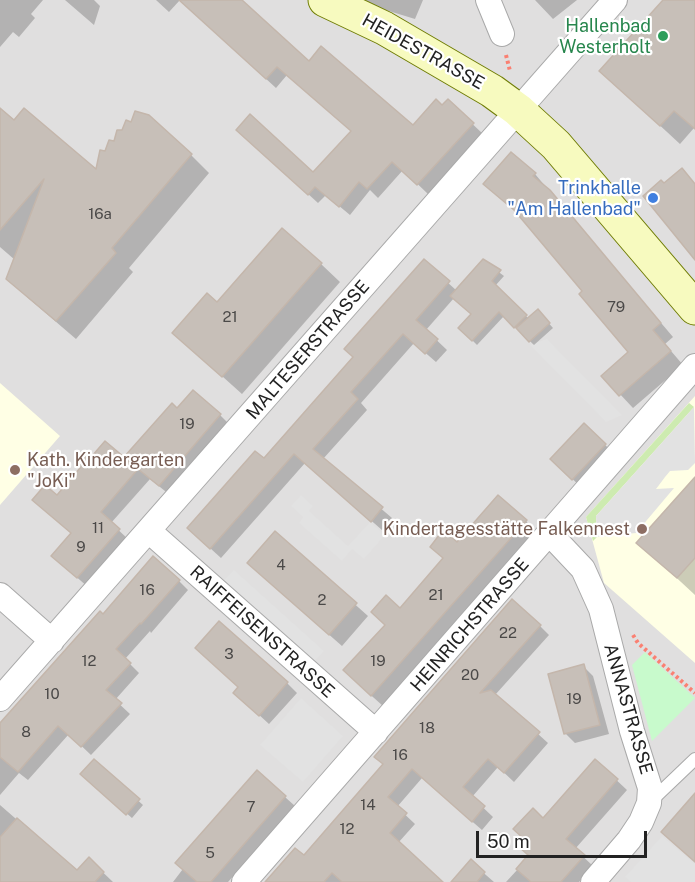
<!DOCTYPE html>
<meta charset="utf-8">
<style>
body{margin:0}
#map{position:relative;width:695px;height:882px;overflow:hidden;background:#f2efe9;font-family:"Public Sans",sans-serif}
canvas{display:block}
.scale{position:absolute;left:476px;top:831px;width:171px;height:27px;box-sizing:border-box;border:3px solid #222;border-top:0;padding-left:8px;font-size:18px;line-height:21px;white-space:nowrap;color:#222;-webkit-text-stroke:4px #fff;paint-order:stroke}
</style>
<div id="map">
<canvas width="695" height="882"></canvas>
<div class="scale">50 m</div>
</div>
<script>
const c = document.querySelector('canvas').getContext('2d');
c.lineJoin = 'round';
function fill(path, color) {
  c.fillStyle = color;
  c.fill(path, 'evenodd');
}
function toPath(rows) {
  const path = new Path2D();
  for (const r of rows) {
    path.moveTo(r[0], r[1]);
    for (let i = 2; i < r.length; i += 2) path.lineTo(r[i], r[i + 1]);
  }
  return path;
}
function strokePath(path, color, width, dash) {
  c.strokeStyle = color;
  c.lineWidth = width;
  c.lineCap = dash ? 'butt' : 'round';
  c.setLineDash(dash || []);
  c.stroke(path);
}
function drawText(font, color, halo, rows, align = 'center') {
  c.font = font + ' "Public Sans",sans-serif';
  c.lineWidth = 4.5;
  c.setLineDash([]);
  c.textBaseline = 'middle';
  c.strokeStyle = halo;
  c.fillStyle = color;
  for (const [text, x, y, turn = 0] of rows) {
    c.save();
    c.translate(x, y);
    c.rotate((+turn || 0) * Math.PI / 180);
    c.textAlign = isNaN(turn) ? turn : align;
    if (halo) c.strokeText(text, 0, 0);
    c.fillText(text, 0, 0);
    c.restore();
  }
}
const residential = toPath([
 [0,0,695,0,695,882,0,882]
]);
const education = toPath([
 [0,383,60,436,0,505],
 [695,396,695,663,604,583,586,517]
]);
const grass = toPath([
 [689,403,694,407,596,516,597,537,593,541,586,517]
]);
const park = toPath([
 [645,652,695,698,652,741,632,665]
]);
const parking = toPath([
 [547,339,622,415,606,422,530,345],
 [694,407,695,463,688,470,670,471,665,477,656,489,674,488,636,533,597,537,596,516],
 [301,495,313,506,309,511,348,546,370,522,385,535,364,559,352,549,342,561,299,523,303,517,291,506],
 [234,570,324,651,310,666,220,584],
 [301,698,343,736,303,782,260,745],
 [662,836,695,864,695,882,631,882,625,877]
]);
const shadow = toPath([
 [0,0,43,0,31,14,35,18,19,37,13,32,0,47],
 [65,0,94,0,100,6,94,25],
 [156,0,240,0,309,63,413,127,442,107,448,101,483,134,428,194,403,170,378,198,370,190,350,215,326,195,318,203,248,139,313,174,352,131,287,75,276,88,180,0,169,12],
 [359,0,423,0,415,19,366,4],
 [535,0,577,0,553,19],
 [665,0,695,0,695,129,694,128,680,144,601,71],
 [0,110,14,123,97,172,191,155,209,173,129,268,133,272,76,339,27,297,8,279,15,260,0,247],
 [535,174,673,337,665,344,683,365,633,408,603,376,630,352,584,291,521,216,498,196],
 [424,261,457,291,484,261,504,276,495,286,529,319,538,311,553,328,534,345,504,316,477,345,460,328,472,314,454,298,426,330,447,350,436,362,414,343,361,403,367,410,323,459,392,518,382,530,305,463,221,558,199,538,264,460,355,357],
 [321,264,340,282,242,394,174,333,217,304],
 [177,410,220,415,231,426,170,495,150,479,111,523,130,541,89,588,64,566,72,534,34,500,57,497,92,458,124,459],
 [605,445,615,454,583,489,562,469],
 [695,479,695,595,639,543],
 [526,521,536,532,383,706,355,681,386,625,457,544],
 [275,533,368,616,342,646,261,575],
 [179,581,188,590,151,633,150,631,125,659,139,673,115,700,130,714,91,755,69,734,28,780,19,773,0,795,0,726,103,616],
 [540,626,549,635,495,695,548,743,514,782,498,767,472,797,493,817,482,830,422,778,397,807,415,824,398,843,441,882,268,882,304,857],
 [583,666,593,676,609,734,575,743,565,733],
 [287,683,297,693,269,724,245,702],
 [94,761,143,805,132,818,87,779],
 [596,761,627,790,575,849,593,866,579,882,506,882,530,856,543,820],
 [257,772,295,806,228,882,173,882],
 [0,805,77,872,89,859,113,882,0,882],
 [471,862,494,882,453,882]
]);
const building = toPath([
 [179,0,242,0,309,61,321,46,413,125,436,99,442,105,448,99,474,123,417,185,392,162,367,189,359,182,339,207,315,187,308,195,236,130,250,114,313,172,351,131,277,67,266,79,179,0],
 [663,0,695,0,695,129,674,111,660,126,599,71,663,0],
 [0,108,14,120,24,108,96,169,100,150,105,151,109,140,114,141,117,130,122,130,126,120,131,122,135,111,149,115,192,154,112,248,116,253,56,321,6,279,44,179,0,230,0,108],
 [511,152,536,173,533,176,550,190,661,323,653,330,671,351,619,396,601,376,628,352,579,294,582,291,514,210,483,184,511,152],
 [682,168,695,184,695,260,643,196,661,180,664,183,682,168],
 [282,228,322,263,222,377,172,333,207,293,217,302,282,228],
 [424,259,450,281,416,320,438,339,425,354,403,334,351,392,358,399,313,449,383,507,371,522,294,454,210,549,187,528,255,451,264,458,353,357,344,349,424,259],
 [483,259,501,270,492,281,527,315,514,328,499,312,472,341,458,328,471,314,450,296,483,259],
 [538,309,550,323,529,342,516,328,538,309],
 [193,390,221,414,159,486,138,469,101,512,120,529,77,578,51,556,71,533,32,500,45,485,57,495,80,468,77,466,89,453,92,456,105,441,124,457,172,403,177,408,193,390],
 [584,423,606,444,572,480,550,459,584,423],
 [695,477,695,558,677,578,636,543,695,477],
 [498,495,527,520,371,696,343,670,385,625,371,612,386,595,400,608,443,558,430,547,443,530,457,542,498,495],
 [275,531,357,603,329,635,247,563,275,531],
 [153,556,180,580,141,624,140,623,116,649,131,663,106,690,122,703,81,747,58,726,18,772,0,757,0,723,100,611,103,614,153,556],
 [512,599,541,625,480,693,491,690,540,732,504,773,488,759,463,787,485,806,472,822,412,769,388,797,407,813,390,833,443,882,342,882,332,873,324,882,265,882,295,848,304,855,383,764,374,757,512,599],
 [219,621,288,682,259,716,233,693,238,687,195,648,219,621],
 [584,664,600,725,564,734,548,674,584,664],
 [94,759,140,799,126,815,80,774,94,759],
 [595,759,618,779,566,839,585,855,561,882,531,882,516,869,528,855,519,847,525,840,513,829,533,808,543,818,595,759],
 [257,770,286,796,211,882,197,882,175,863,257,770],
 [695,793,695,862,661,832,695,793],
 [17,818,77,870,89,857,104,872,95,882,0,882,0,837,17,818],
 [471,859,485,872,477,882,451,882,471,859]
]);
const path = toPath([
 [506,55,510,71],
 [633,635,638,643,695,693]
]);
const service = toPath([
 [650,802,695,759]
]);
const minor = toPath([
 [488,0,502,34],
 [149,531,376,732],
 [550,534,583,569,601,609,632,731,650,788,649,803,641,822,629,840,593,882],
 [0,595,52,641],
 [0,699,615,0],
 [244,882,695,366]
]);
const secondary = toPath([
 [325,0,384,28,492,91,518,110,556,145,695,308]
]);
const markers = [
 [663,36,6,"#2e9e5b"],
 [653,198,6,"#3f7fe0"],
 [15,470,6,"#8d6e63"],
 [642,529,6,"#8d6e63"]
];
const numberNames = [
 ["16a",100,214],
 ["79",616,307],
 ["21",230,317],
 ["19",187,424],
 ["11",98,528],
 ["9",81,547],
 ["4",281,565],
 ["16",147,590],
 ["21",436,595],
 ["2",322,600],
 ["22",508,633],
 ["3",229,654],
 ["12",89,661],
 ["19",378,661],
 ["20",470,675],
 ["10",52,694],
 ["19",574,699],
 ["18",427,728],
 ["8",26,732],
 ["16",400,755],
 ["14",368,805],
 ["7",251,807],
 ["12",347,829],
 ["5",210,853]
];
const leisureNames = [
 ["Hallenbad",651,26],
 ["Westerholt",651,47]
];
const streetNames = [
 ["HEIDESTRASSE",423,52,29],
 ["MALTESERSTRASSE",308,350,-49],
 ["HEINRICHSTRASSE",470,625,-49],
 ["RAIFFEISENSTRASSE",262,632,42],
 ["ANNASTRASSE",628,709,74]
];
const shopNames = [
 ["Trinkhalle",641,188],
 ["\"Am Hallenbad\"",641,209]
];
const educationNames = [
 ["Kath. Kindergarten",27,460],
 ["\"JoKi\"",27,481],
 ["Kindertagesstätte Falkennest",630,529,"right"]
];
fill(residential, '#e0dfdf');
fill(education, '#ffffe5');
fill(grass, '#cdebb0');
fill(park, '#c8facc');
fill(parking, '#e2e2e2');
fill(shadow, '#0003');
fill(building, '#c7bfb8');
strokePath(building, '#c4b6ab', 1.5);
strokePath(service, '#a9a9a9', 14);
strokePath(minor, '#a9a9a9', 26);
strokePath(secondary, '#707d05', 35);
strokePath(path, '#fa8072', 4, [3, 3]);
strokePath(service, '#fff', 12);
strokePath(minor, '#fff', 24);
strokePath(secondary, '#f7fabf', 33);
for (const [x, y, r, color] of markers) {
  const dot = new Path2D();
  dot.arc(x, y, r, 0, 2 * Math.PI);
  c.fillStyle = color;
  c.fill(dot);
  strokePath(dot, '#fff', 2);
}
drawText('15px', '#4b4948', null, numberNames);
drawText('18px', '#27864d', '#fff', leisureNames, 'right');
drawText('18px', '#222', '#fff', streetNames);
drawText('18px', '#366cbe', '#fff', shopNames, 'right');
drawText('18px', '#785e54', '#fff', educationNames, 'left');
</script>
